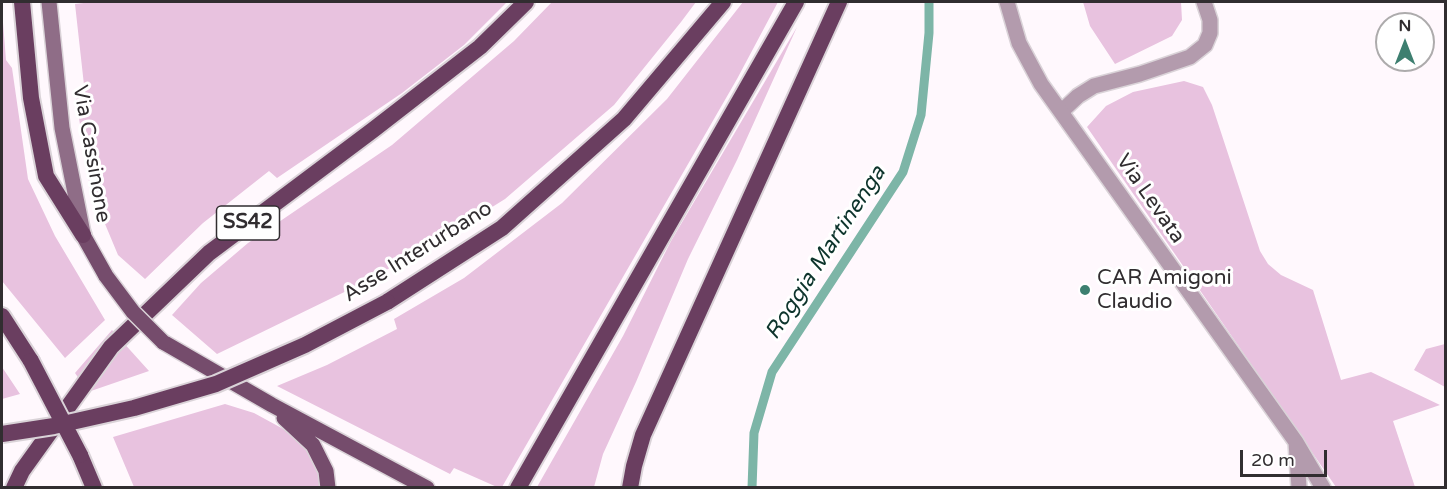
<!DOCTYPE html>
<style>
body{margin:0}
#map{position:relative;width:1447px;height:489px;overflow:hidden;background:#fff8fd;font-family:"Varela Round",sans-serif}
canvas{display:block}
.frame{position:absolute;inset:0;border:3px solid #312d30;pointer-events:none}
.north{position:absolute;left:1375px;top:12px;width:60px;height:60px;box-sizing:border-box;background:#fff;border:2px solid #adabac;border-radius:50%;rotate:0deg;font-size:16px;font-weight:700;line-height:24px;text-align:center;color:#312d30}
.north::after{content:'';display:block;margin:auto;width:21px;height:27px;background:#3d7f70;clip-path:polygon(50% 0,100% 100%,50% 72%,0 100%)}
.scale{position:absolute;left:1240px;top:450px;width:87px;height:27px;box-sizing:border-box;border:3px solid #312d30;border-top:0;padding-left:8px;font-size:18px;line-height:21px;white-space:nowrap;color:#312d30;-webkit-text-stroke:4px #fff;paint-order:stroke}
</style>
<div id="map">
<canvas width="1447" height="489"></canvas>
<div class="frame"></div>
<div class="north">N</div>
<div class="scale">20 m</div>
</div>
<script>
const c = document.querySelector('canvas').getContext('2d');
c.lineJoin = 'round';
function fill(path, color) {
  c.fillStyle = color;
  c.fill(path, 'evenodd');
}
function toPath(rows) {
  const path = new Path2D();
  for (const r of rows) {
    path.moveTo(r[0], r[1]);
    for (let i = 2; i < r.length; i += 2) path.lineTo(r[i], r[i + 1]);
  }
  return path;
}
function strokePath(path, color, width, dash) {
  c.strokeStyle = color;
  c.lineWidth = width;
  c.lineCap = dash ? 'butt' : 'round';
  c.setLineDash(dash || []);
  c.stroke(path);
}
function drawText(font, color, halo, rows, align = 'center') {
  c.font = font + ' "Varela Round",sans-serif';
  c.lineWidth = 6;
  c.setLineDash([]);
  c.textBaseline = 'middle';
  c.strokeStyle = halo;
  c.fillStyle = color;
  for (const [text, x, y, turn = 0] of rows) {
    c.save();
    c.translate(x, y);
    c.rotate((+turn || 0) * Math.PI / 180);
    c.textAlign = isNaN(turn) ? turn : align;
    if (halo) c.strokeText(text, 0, 0);
    c.fillText(text, 0, 0);
    c.restore();
  }
}
const green = toPath([
 [92,2,507,2,464,45,402,93,277,178,269,171,203,223,145,279,118,255,90,188,76,99,85,94,75,4],
 [552,2,696,2,681,22,614,105,505,199,449,234,367,281,217,354,172,315,201,283,248,243,392,145,514,41],
 [743,2,778,2,737,79,502,487,497,487,454,468,450,474,277,386,327,365,397,329,394,319,464,278,562,203,667,99],
 [1083,2,1181,2,1182,20,1172,36,1115,64,1090,26],
 [2,10,6,60,12,68,28,179,55,236,105,320,65,358,2,281],
 [797,27,737,160,688,259,636,382,603,454,594,487,537,487,623,336,671,241],
 [1184,81,1203,87,1212,105,1260,251,1268,264,1281,275,1313,290,1341,380,1371,372,1440,405,1393,421,1415,487,1336,487,1087,127,1106,106,1133,92],
 [112,330,149,371,88,392,75,373],
 [1445,344,1446,344,1445,387,1414,370,1426,349],
 [2,367,20,394,2,399],
 [225,404,254,413,287,431,310,452,324,481,323,487,134,487,113,437]
]);
const stream = toPath([
 [752,488,754,433,772,372,903,172,921,115,929,33,929,2]
]);
const service = toPath([
 [1062,111,1078,96,1094,86,1140,74,1190,57,1205,45,1210,33,1210,20,1204,2]
]);
const minor = toPath([
 [1007,2,1019,43,1041,84,1296,442],
 [1299,488,1296,442,1323,488]
]);
const secondary = toPath([
 [49,2,62,128,83,233]
]);
const primary = toPath([
 [83,235,106,276],
 [163,342,272,405,427,488],
 [284,418,313,445,326,471,328,488]
]);
const trunk = toPath([
 [22,2,31,98,46,176,83,235],
 [387,302,502,228,624,119,723,2],
 [2,316,31,361],
 [80,455,94,488],
 [14,488,22,471,111,347,209,253,373,130,480,47,526,2],
 [518,488,796,2],
 [630,488,634,466,643,435,839,2]
]);
const primaryBridge = toPath([
 [106,276,133,312,163,342]
]);
const trunkBridge = toPath([
 [31,361,80,455],
 [2,434,54,426,134,408,216,384,305,345,387,302]
]);
const markers = [
 [1085,290,6,"#3d7f70"]
];
const shields = [
 [248,223,63]
];
const shieldNames = [
 ["SS42",248,223]
];
const streetNames = [
 ["Via Cassinone",91,154,80],
 ["Via Levata",1150,199,55],
 ["Asse Interurbano",418,252,-32]
];
const poiNames = [
 ["CAR Amigoni",1097,278],
 ["Claudio",1097,302]
];
const waterNames = [
 ["Roggia Martinenga",826,253,-57]
];
fill(green, '#e8c2df');
strokePath(stream, '#7db5a7', 9);
strokePath(service, '#dad3d8', 18);
strokePath(minor, '#dad3d8', 18);
strokePath(secondary, '#dad3d8', 18);
strokePath(primary, '#dad3d8', 18);
strokePath(trunk, '#dad3d8', 20);
strokePath(service, '#b39bad', 15);
strokePath(minor, '#b39bad', 15);
strokePath(secondary, '#8f6d87', 15);
strokePath(primary, '#754c6c', 15);
strokePath(trunk, '#6a3e60', 16);
strokePath(primaryBridge, '#dad3d8', 18, []);
strokePath(trunkBridge, '#dad3d8', 20, []);
strokePath(primaryBridge, '#754c6c', 15);
strokePath(trunkBridge, '#6a3e60', 16);
for (const [x, y, r, color] of markers) {
  const dot = new Path2D();
  dot.arc(x, y, r, 0, 2 * Math.PI);
  c.fillStyle = color;
  c.fill(dot);
  strokePath(dot, '#fff', 2);
}
for (const [x, y, w] of shields) {
  const box = new Path2D();
  box.roundRect(x - w / 2, y - 17, w, 34, 4.5);
  c.fillStyle = '#fff';
  c.fill(box);
  strokePath(box, '#312d30', 1.5);
}
drawText('bold 20px', '#312d30', null, shieldNames);
drawText('21px', '#312d30', '#fff', streetNames);
drawText('21px', '#312d30', '#fff', poiNames, 'left');
drawText('italic 22px', '#0d342c', '#fff', waterNames);
</script>
